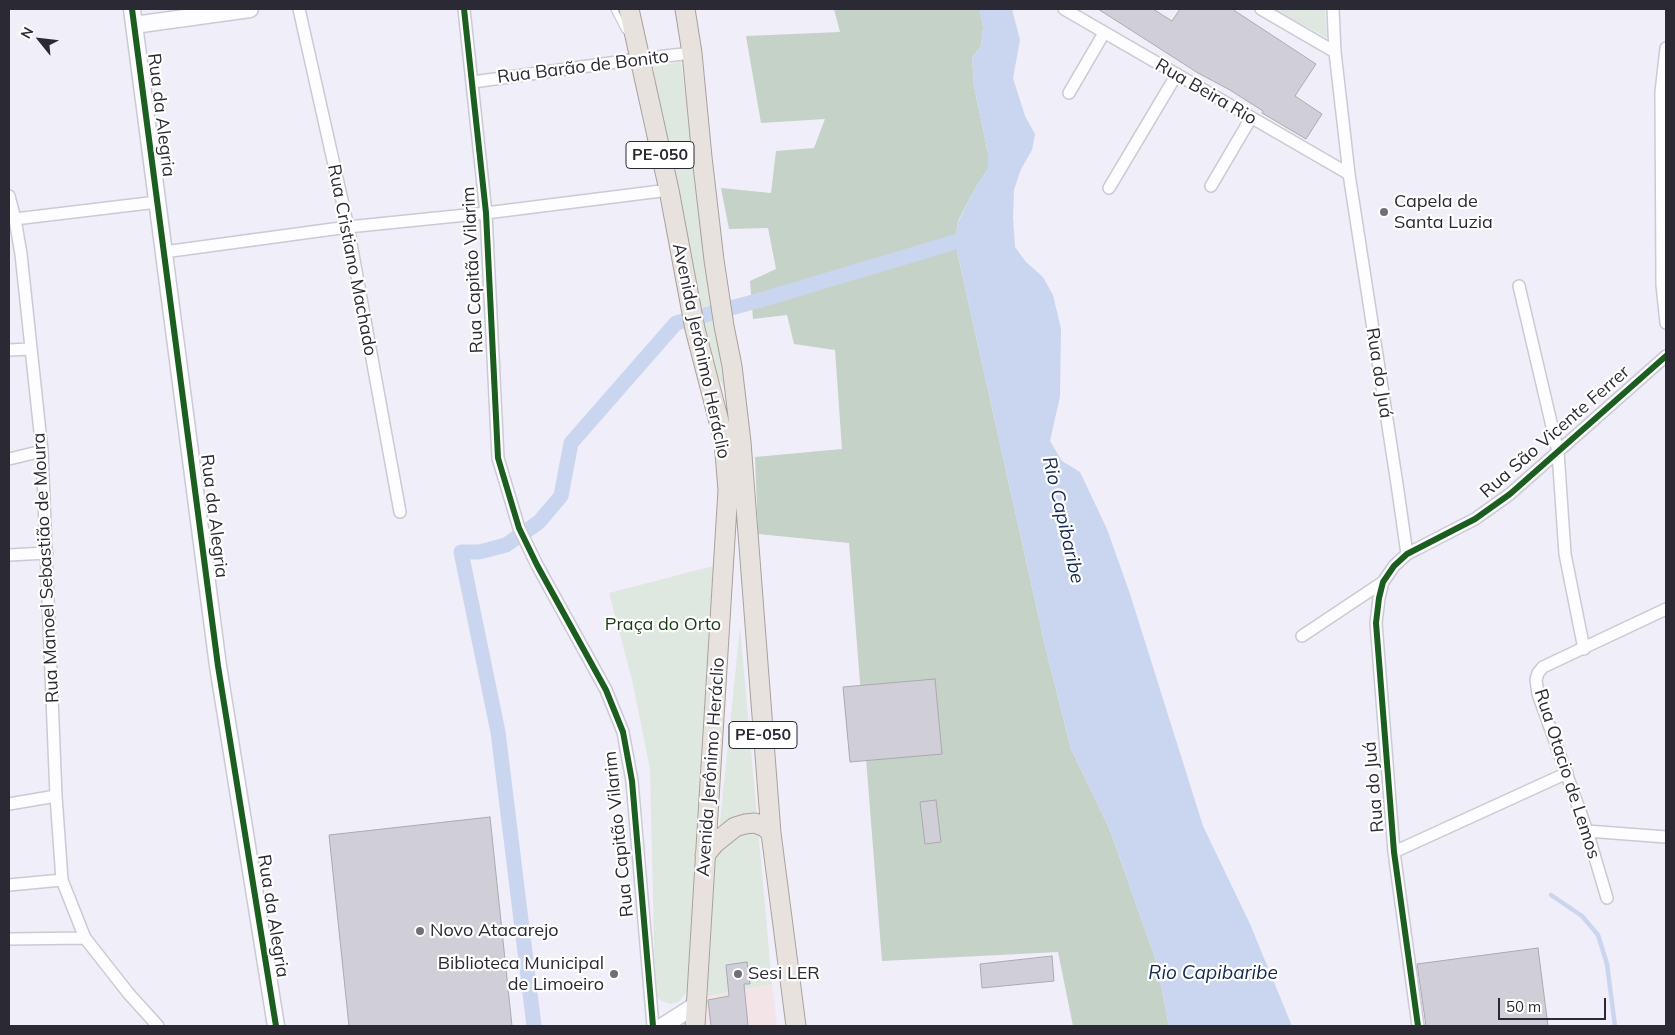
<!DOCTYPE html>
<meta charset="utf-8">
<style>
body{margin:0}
#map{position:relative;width:1675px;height:1035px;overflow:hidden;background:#f0eef9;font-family:Mulish,sans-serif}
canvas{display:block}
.frame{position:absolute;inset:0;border:10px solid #2b2933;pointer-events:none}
.north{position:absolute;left:15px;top:15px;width:50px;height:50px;-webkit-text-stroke:4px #fff;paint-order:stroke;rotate:299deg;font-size:14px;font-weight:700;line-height:20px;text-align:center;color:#2b2933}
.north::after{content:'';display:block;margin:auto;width:18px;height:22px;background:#2b2933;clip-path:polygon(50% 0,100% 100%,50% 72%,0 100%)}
.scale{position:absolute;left:1498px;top:998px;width:108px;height:22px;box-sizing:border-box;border:2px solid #2b2933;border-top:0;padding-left:6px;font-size:15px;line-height:18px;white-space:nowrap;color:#2b2933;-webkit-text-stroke:4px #fff;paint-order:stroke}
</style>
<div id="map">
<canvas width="1675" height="1035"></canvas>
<div class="frame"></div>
<div class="north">N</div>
<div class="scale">50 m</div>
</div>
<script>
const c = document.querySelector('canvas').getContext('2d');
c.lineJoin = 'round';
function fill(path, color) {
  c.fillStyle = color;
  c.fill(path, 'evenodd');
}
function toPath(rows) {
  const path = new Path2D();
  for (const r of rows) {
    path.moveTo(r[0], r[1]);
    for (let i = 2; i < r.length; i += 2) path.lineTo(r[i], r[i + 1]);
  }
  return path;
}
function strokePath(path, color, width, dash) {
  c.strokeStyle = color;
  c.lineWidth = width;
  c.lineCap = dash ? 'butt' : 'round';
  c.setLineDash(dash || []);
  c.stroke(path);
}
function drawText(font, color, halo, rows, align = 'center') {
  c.font = font + ' Mulish,sans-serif';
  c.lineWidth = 4.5;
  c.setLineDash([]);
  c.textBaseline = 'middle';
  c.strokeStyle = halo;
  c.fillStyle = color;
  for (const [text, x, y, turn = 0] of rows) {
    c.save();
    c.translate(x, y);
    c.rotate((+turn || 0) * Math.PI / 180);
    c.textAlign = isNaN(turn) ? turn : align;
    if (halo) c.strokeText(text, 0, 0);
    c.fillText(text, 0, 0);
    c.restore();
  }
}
const education = toPath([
 [772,984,777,1026,702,1026,702,997]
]);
const green = toPath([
 [1273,9,1325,9,1327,38],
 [681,62,724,388,714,369,692,290,653,67],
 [713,566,687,991,680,1001,670,1004,662,1001,658,998,655,987,650,769,632,680,609,593],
 [740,627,772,984,702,997]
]);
const forest = toPath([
 [834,9,980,9,983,28,981,46,972,58,974,86,988,153,988,169,977,185,958,221,955,242,1046,650,1071,749,1110,830,1157,964,1169,1026,1073,1026,1058,952,882,961,849,543,758,534,755,457,842,449,835,350,794,344,787,315,753,319,750,281,776,269,768,228,729,229,721,188,771,193,776,151,814,148,825,119,761,123,746,36,840,32]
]);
const water = toPath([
 [980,9,1012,9,1020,40,1013,78,1025,116,1035,134,1032,150,1021,169,1014,190,1013,217,1015,247,1026,262,1043,277,1053,295,1061,329,1060,396,1050,441,1062,461,1080,472,1107,529,1130,594,1203,826,1250,924,1292,1026,1169,1026,1157,964,1110,830,1071,749,1046,650,955,242,958,222,977,185,988,169,988,153,974,86,972,58,981,46,983,28]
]);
const stream = toPath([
 [1551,895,1582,916,1598,935,1607,964,1615,1026]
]);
const canal = toPath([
 [534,1026,498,732,461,552,479,552,506,545,539,522,561,496,571,443,676,323,764,299,955,242,973,235]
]);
const building = toPath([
 [1098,9,1153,9,1172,21,1180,9,1232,9,1316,64,1295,96,1322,114,1306,139,1262,113,1263,111,1230,90,1198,73,1098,9],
 [935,679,942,754,850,762,843,687,935,679],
 [936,800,941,842,925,844,920,802,936,800],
 [490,817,512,1026,349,1026,329,835,490,817],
 [1538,948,1548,1026,1426,1026,1417,964,1538,948],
 [1052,956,1054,981,982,988,980,964,1052,956],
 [747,962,750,984,744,984,748,1026,711,1026,708,1000,729,996,726,965,747,962]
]);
const lane = toPath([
 [614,9,625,30,628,33]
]);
const street = toPath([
 [299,9,348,227,400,512],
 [464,9,486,213,498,458,519,528,537,565,606,690,623,732,632,781,653,1026],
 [1064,9,1349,174],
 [1261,9,1335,52],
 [1333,9,1335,52,1349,174,1397,484,1407,554],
 [1666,48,1661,92,1662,285,1666,323],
 [473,82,639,59,692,53],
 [1069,93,1104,33],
 [1211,186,1251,118],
 [1109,188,1177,74],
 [9,196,15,219,21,254,42,451,56,796,62,880,85,938,129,994,158,1026],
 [15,219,157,202],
 [164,252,348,227,486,213,669,190],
 [1519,286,1558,452,1565,554,1584,649],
 [9,350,30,349],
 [9,459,42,451],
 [9,555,47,553],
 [1302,636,1383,582],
 [9,804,56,796],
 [1587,831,1666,837],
 [1394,852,1567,773],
 [9,885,62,880],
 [1607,898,1587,831,1538,694,1536,680,1538,673,1543,667,1666,609],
 [9,939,85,938],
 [1418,1026,1394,852,1376,623,1379,598,1383,582,1394,566,1407,554,1475,519,1510,494,1666,356]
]);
const secondary = toPath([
 [132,9,218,666,276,1026],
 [134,25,250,9],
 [663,1026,696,1005]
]);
const primary = toPath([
 [629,9,669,190,695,329,724,441,728,490,695,1026],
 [685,9,692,53,702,157,714,260,724,326,732,366,741,442,771,833,796,1026],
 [705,855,715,843,735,827,745,824,755,823,765,827,771,833]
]);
const cycleway = toPath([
 [132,9,218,666,276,1026],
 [464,9,486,213,498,458,519,528,537,565,606,690,623,732,632,781,653,1026],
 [1418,1026,1394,852,1376,623,1379,598,1383,582,1394,566,1407,554,1475,519,1510,494,1666,356]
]);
const markers = [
 [1384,212,5,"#706e78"],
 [420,931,5,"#706e78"],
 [614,974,5,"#706e78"],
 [738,974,5,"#706e78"]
];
const shields = [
 [660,155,68],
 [763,735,68]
];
const shieldNames = [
 ["PE-050",660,155],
 ["PE-050",763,735]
];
const streetNames = [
 ["Rua Barão de Bonito",583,67,-7],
 ["Rua Beira Rio",1206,92,30],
 ["Rua da Alegria",161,115,83],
 ["Rua Cristiano Machado",352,260,79],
 ["Rua Capitão Vilarim",473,270,-93],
 ["Avenida Jerônimo Heráclio",701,351,78],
 ["Rua do Juá",1379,373,81],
 ["Rua São Vicente Ferrer",1555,432,-41],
 ["Rua da Alegria",214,516,83],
 ["Rua Manoel Sebastião de Moura",46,568,-93],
 ["Avenida Jerônimo Heráclio",711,767,-86],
 ["Rua Otacio de Lemos",1567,774,72],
 ["Rua do Juá",1374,787,-95],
 ["Rua Capitão Vilarim",619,834,-96],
 ["Rua da Alegria",273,916,81]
];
const poiNames = [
 ["Capela de",1394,202],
 ["Santa Luzia",1394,223],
 ["Novo Atacarejo",430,931],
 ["Biblioteca Municipal",604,964,"right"],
 ["de Limoeiro",604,985,"right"],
 ["Sesi LER",748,974]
];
const parkNames = [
 ["Praça do Orto",663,625]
];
const waterNames = [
 ["Rio Capibaribe",1063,520,77],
 ["Rio Capibaribe",1213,973]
];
fill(education, '#f3e4e8');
fill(green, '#dee8e1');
fill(forest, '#c5d2c8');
fill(water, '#cad6f0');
strokePath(stream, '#cad6f0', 4.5);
strokePath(canal, '#cad6f0', 15);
fill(building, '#d0cfd8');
strokePath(building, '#aba9b2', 1);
strokePath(lane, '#cbcad3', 8);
strokePath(street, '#cbcad3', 14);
strokePath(secondary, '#cbcad3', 19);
strokePath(primary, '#a9a19d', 21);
strokePath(lane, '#fdfcfe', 5.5);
strokePath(street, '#fdfcfe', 11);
strokePath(secondary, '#fdfcfe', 16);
strokePath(primary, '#e7e2de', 19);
strokePath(cycleway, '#1b5e20', 6);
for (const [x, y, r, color] of markers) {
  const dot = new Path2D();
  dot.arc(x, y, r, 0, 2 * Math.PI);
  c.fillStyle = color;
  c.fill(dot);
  strokePath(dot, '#fff', 2);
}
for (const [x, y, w] of shields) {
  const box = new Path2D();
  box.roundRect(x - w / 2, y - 13.5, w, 27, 4);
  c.fillStyle = '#fff';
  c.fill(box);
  strokePath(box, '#2b2933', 1);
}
drawText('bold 16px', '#2b2933', null, shieldNames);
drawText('18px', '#2b2933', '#fff', streetNames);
drawText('18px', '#2b2933', '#fff', poiNames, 'left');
drawText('18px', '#193e15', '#fff', parkNames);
drawText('italic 19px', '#112850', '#fff', waterNames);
</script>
